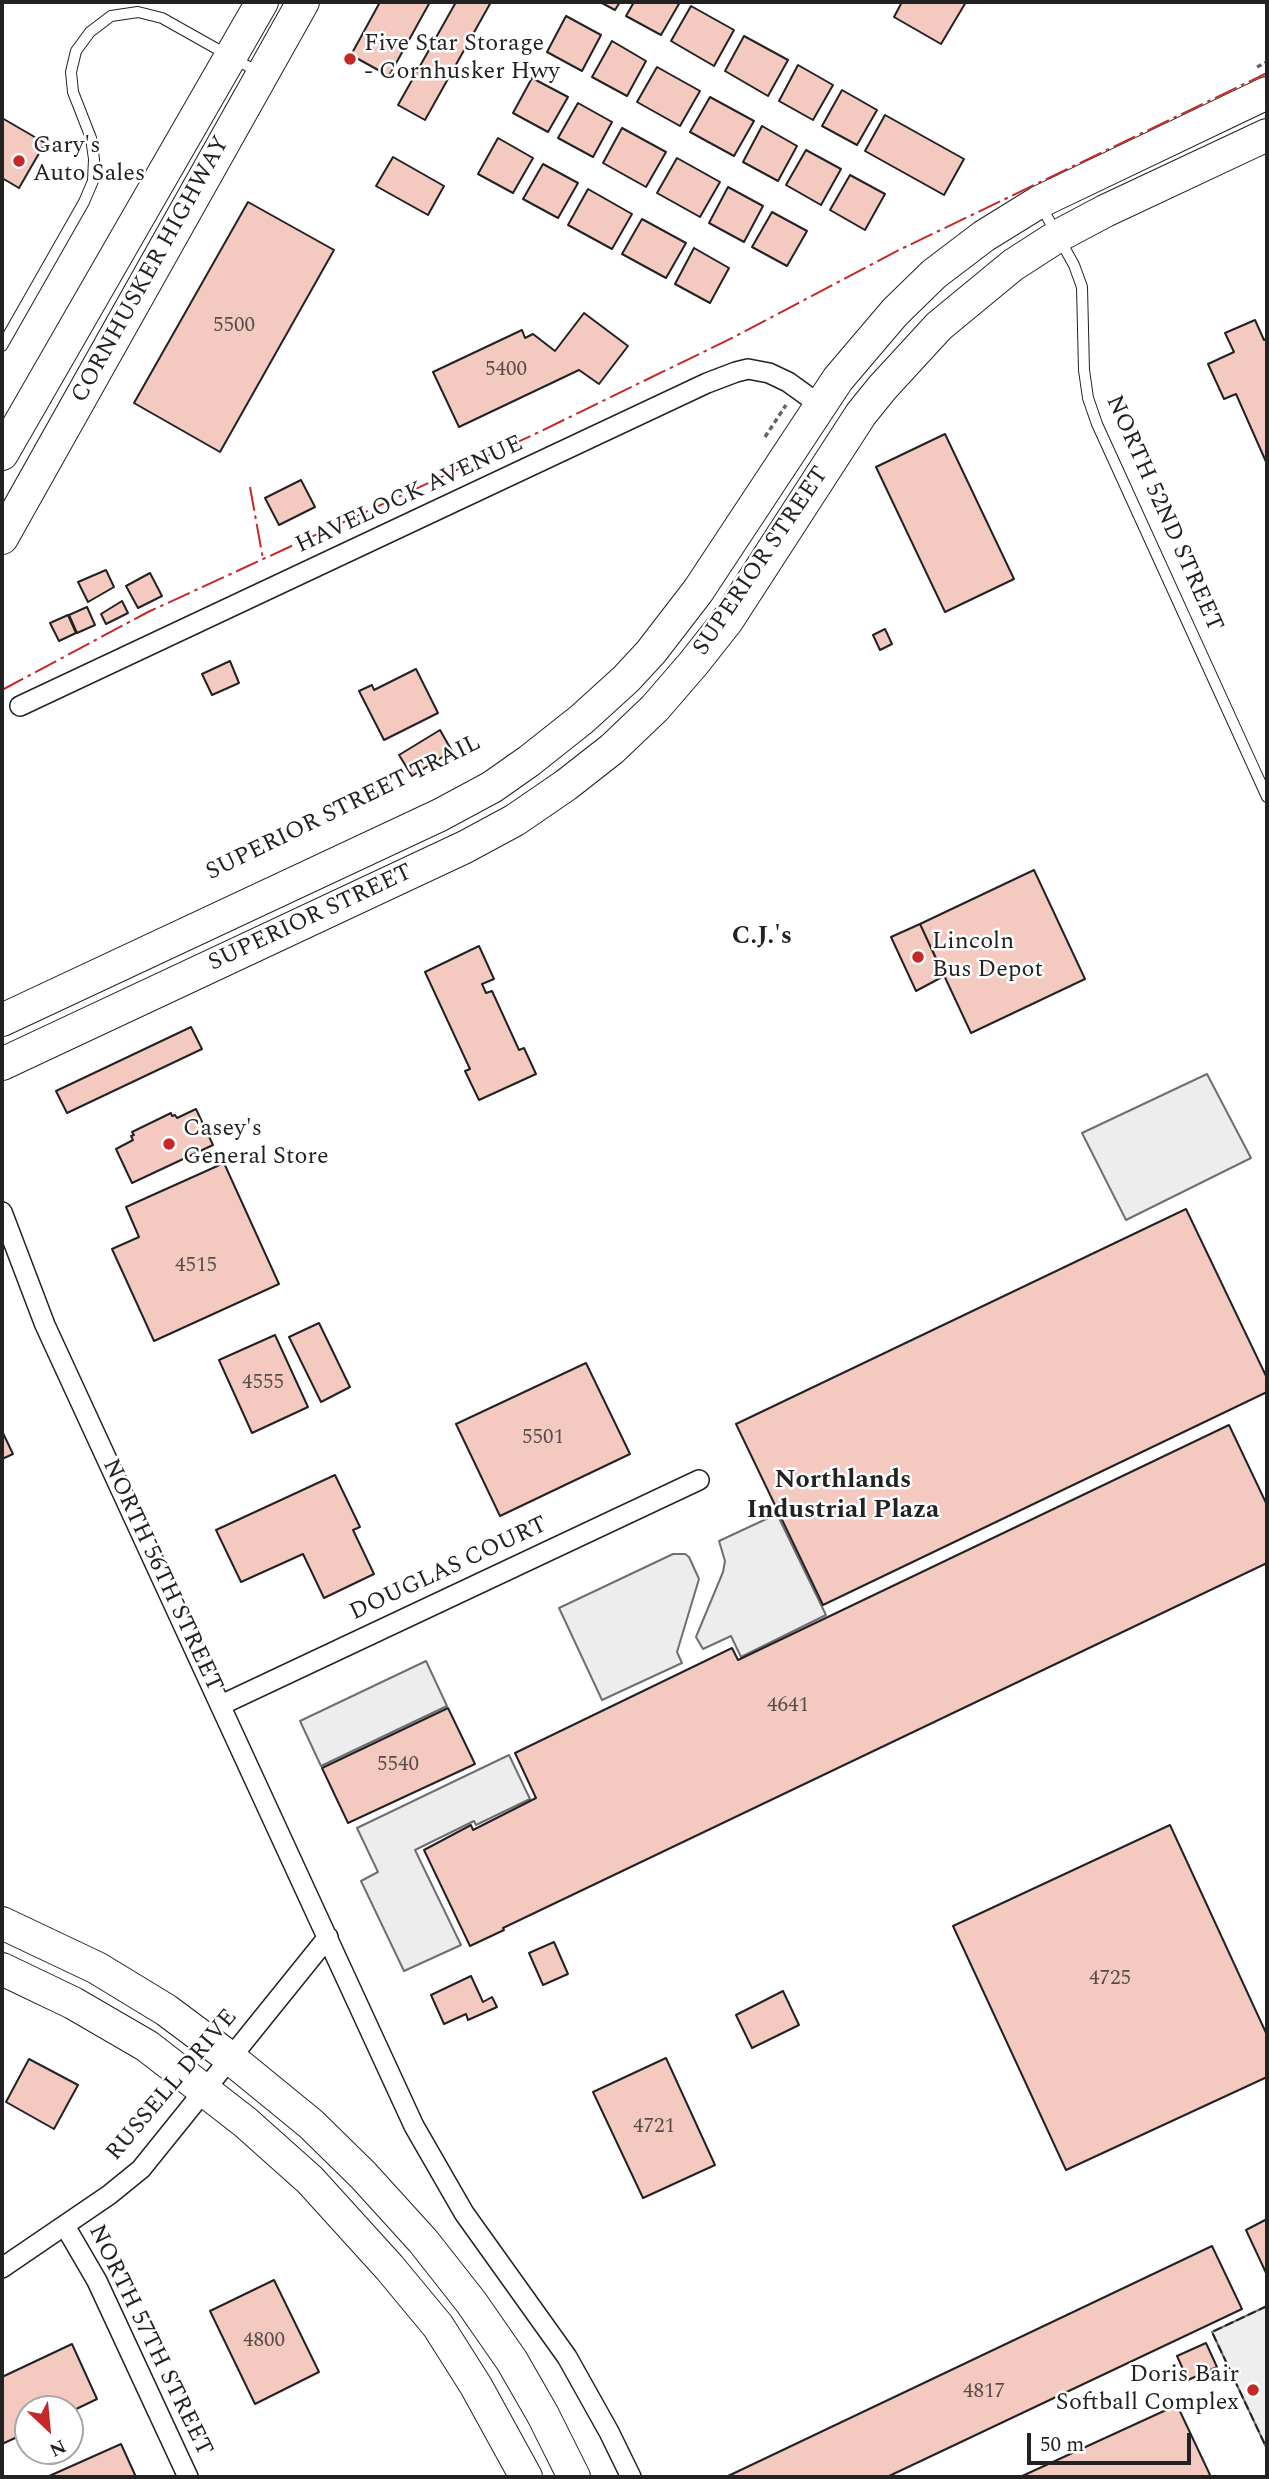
<!DOCTYPE html>
<style>
body{margin:0}
#map{position:relative;width:1269px;height:2479px;overflow:hidden;background:#fff;font-family:Spectral,serif}
canvas{display:block}
.frame{position:absolute;inset:0;border:4px solid #222;pointer-events:none}
.north{position:absolute;left:14px;top:2395px;width:70px;height:70px;box-sizing:border-box;background:#fff;border:2px solid #a7a7a7;border-radius:50%;rotate:154deg;font-size:19px;font-weight:700;line-height:28px;text-align:center;color:#222}
.north::after{content:'';display:block;margin:auto;width:24px;height:32px;background:#c62828;clip-path:polygon(50% 0,100% 100%,50% 72%,0 100%)}
.scale{position:absolute;left:1027px;top:2433px;width:164px;height:32px;box-sizing:border-box;border:4px solid #222;border-top:0;padding-left:9px;font-size:21px;line-height:24px;white-space:nowrap;color:#222;-webkit-text-stroke:5px #fff;paint-order:stroke}
</style>
<div id="map">
<canvas width="1269" height="2479"></canvas>
<div class="frame"></div>
<div class="north">N</div>
<div class="scale">50 m</div>
</div>
<script>
const c = document.querySelector('canvas').getContext('2d');
c.lineJoin = 'round';
function fill(path, color) {
  c.fillStyle = color;
  c.fill(path, 'evenodd');
}
function toPath(rows) {
  const path = new Path2D();
  for (const r of rows) {
    path.moveTo(r[0], r[1]);
    for (let i = 2; i < r.length; i += 2) path.lineTo(r[i], r[i + 1]);
  }
  return path;
}
function strokePath(path, color, width, dash) {
  c.strokeStyle = color;
  c.lineWidth = width;
  c.lineCap = dash ? 'butt' : 'round';
  c.setLineDash(dash || []);
  c.stroke(path);
}
function drawText(font, color, halo, rows, align = 'center') {
  c.font = font + ' Spectral,serif';
  c.lineWidth = 5;
  c.setLineDash([]);
  c.textBaseline = 'middle';
  c.strokeStyle = halo;
  c.fillStyle = color;
  for (const [text, x, y, turn = 0] of rows) {
    c.save();
    c.translate(x, y);
    c.rotate((+turn || 0) * Math.PI / 180);
    c.textAlign = isNaN(turn) ? turn : align;
    if (halo) c.strokeText(text, 0, 0);
    c.fillText(text, 0, 0);
    c.restore();
  }
}
const green = toPath([
 [1267,2306,1267,2449,1212,2332,1267,2306]
]);
const parking = toPath([
 [1207,1074,1251,1158,1126,1220,1082,1133,1207,1074],
 [777,1514,826,1615,741,1657,731,1636,703,1649,696,1637,723,1572,725,1561,719,1541,777,1514],
 [673,1554,685,1554,689,1557,699,1579,677,1652,682,1663,602,1700,559,1608,673,1554],
 [426,1661,447,1706,321,1766,300,1721,426,1661],
 [509,1755,530,1799,476,1825,474,1821,415,1850,461,1945,404,1971,361,1881,378,1872,357,1828,509,1755]
]);
const building = toPath([
 [380,2,430,2,389,76,351,55,380,2],
 [456,2,491,2,425,120,398,105,456,2],
 [600,2,620,2,615,10,600,2],
 [634,2,680,2,661,35,626,16,634,2],
 [902,2,966,2,941,44,894,17,902,2],
 [691,6,734,30,714,66,671,41,691,6],
 [566,16,601,35,582,71,547,52,566,16],
 [744,36,788,60,768,96,725,71,744,36],
 [612,41,646,61,627,96,592,77,612,41],
 [798,65,833,85,813,120,779,101,798,65],
 [657,67,700,91,680,126,637,102,657,67],
 [532,78,568,97,548,132,513,113,532,78],
 [842,90,877,110,857,145,822,126,842,90],
 [710,97,754,121,734,156,690,132,710,97],
 [578,103,612,122,593,157,558,138,578,103],
 [885,115,964,159,944,195,865,151,885,115],
 [2,118,45,143,19,188,2,178,2,118],
 [762,126,797,146,778,181,743,162,762,126],
 [622,128,666,152,646,187,603,163,622,128],
 [498,138,533,158,513,193,478,174,498,138],
 [806,150,841,169,821,205,786,185,806,150],
 [393,157,444,186,428,215,376,186,393,157],
 [677,158,720,182,700,217,657,193,677,158],
 [543,164,578,183,558,218,523,199,543,164],
 [850,175,885,194,865,230,830,210,850,175],
 [728,187,763,206,744,242,709,223,728,187],
 [588,189,632,214,612,249,568,225,588,189],
 [248,202,334,250,220,452,134,403,248,202],
 [772,212,807,231,787,266,752,247,772,212],
 [642,219,686,243,666,278,622,254,642,219],
 [694,248,729,268,710,303,675,284,694,248],
 [584,313,628,346,599,384,579,370,459,427,433,372,522,330,525,338,533,334,555,351,584,313],
 [1255,320,1264,340,1267,338,1267,464,1236,394,1224,399,1208,364,1234,352,1225,333,1255,320],
 [945,434,1014,579,945,612,876,467,945,434],
 [301,480,315,507,279,525,265,498,301,480],
 [106,570,114,587,88,602,78,582,106,570],
 [150,573,162,596,138,608,126,586,150,573],
 [122,601,128,613,106,624,101,614,122,601],
 [87,607,95,625,77,633,69,615,87,607],
 [68,615,76,633,59,641,50,623,68,615],
 [885,629,892,644,880,650,873,635,885,629],
 [230,661,239,683,212,695,202,674,230,661],
 [416,669,438,713,384,740,359,691,372,685,374,690,416,669],
 [440,730,452,751,412,776,399,755,440,730],
 [1034,870,1085,979,971,1033,920,924,1034,870],
 [920,924,944,976,916,991,891,937,920,924],
 [479,946,494,979,482,984,486,993,492,991,519,1050,524,1048,536,1074,479,1100,465,1071,470,1069,425,972,479,946],
 [191,1027,202,1049,67,1113,56,1091,191,1027],
 [196,1109,213,1145,132,1183,116,1149,133,1140,131,1136,134,1135,132,1132,171,1113,172,1116,175,1115,177,1118,196,1109],
 [224,1163,279,1284,154,1341,112,1249,139,1237,126,1207,224,1163],
 [1186,1209,1267,1378,1267,1392,823,1605,736,1424,1186,1209],
 [319,1323,350,1387,321,1402,289,1337,319,1323],
 [275,1335,308,1407,252,1433,219,1360,275,1335],
 [586,1363,630,1454,500,1516,456,1424,586,1363],
 [1229,1425,1267,1505,1267,1563,503,1928,504,1930,470,1946,424,1850,471,1825,473,1830,536,1798,515,1753,732,1648,738,1660,1229,1425],
 [2,1431,13,1454,2,1459,2,1431],
 [335,1475,360,1527,353,1530,374,1574,324,1598,303,1554,241,1582,216,1530,335,1475],
 [448,1708,475,1764,348,1823,322,1768,448,1708],
 [1170,1825,1267,2035,1267,2077,1066,2170,953,1926,1170,1825],
 [554,1942,568,1974,543,1985,529,1953,554,1942],
 [471,1976,483,2002,492,1997,497,2007,468,2020,466,2014,444,2024,431,1995,471,1976],
 [783,1991,799,2025,752,2048,736,2015,783,1991],
 [666,2058,715,2165,643,2198,593,2092,666,2058],
 [29,2059,78,2085,54,2129,6,2102,29,2059],
 [1267,2219,1267,2275,1246,2230,1267,2219],
 [1212,2246,1242,2309,887,2477,726,2477,1212,2246],
 [274,2280,319,2372,255,2404,210,2311,274,2280],
 [1206,2343,1217,2367,1188,2380,1177,2356,1206,2343],
 [72,2344,97,2399,70,2412,70,2409,28,2409,28,2432,2,2444,2,2377,72,2344],
 [1177,2405,1211,2477,1020,2477,1177,2405],
 [121,2444,136,2477,47,2477,121,2444]
]);
const path = toPath([
 [1257,67,1267,62],
 [765,437,786,405]
]);
const service = toPath([
 [1041,206,1074,265,1082,287,1084,370,1088,398,1097,424,1267,797],
 [2,346,84,202,93,181,94,159,91,138,73,92,71,72,76,51,90,32,111,16,138,12,162,18,258,72]
]);
const minor = toPath([
 [20,706,707,383,736,372,748,369,769,373,788,382,820,405],
 [2,1212,45,1325,414,2126,464,2213,567,2357,609,2432,631,2477],
 [221,1705,699,1480],
 [65,2226,97,2281,188,2477],
 [2,2268,109,2195,141,2169,328,1937]
]);
const primary = toPath([
 [2,454,262,2],
 [2,538,303,2],
 [2,1020,440,815,492,787,529,761,582,719,626,679,651,652,698,591,838,379,895,312,934,274,984,236,1039,202,1267,93],
 [2,1064,465,847,515,820,566,785,612,749,655,708,693,664,727,621,861,414,882,388,939,326,1013,265,1058,236,1105,211,1267,135],
 [2,1923,97,1968,166,2010,229,2057,311,2124,363,2175,423,2241,471,2302,512,2361,543,2415,574,2477],
 [2,1969,73,2003,147,2046,245,2122,310,2180,389,2267,438,2326,476,2386,526,2477]
]);
const fence = toPath([
 [1267,2306,1212,2332,1267,2449]
]);
const power = toPath([
 [250,487,263,559],
 [2,690,148,612,535,434,734,337,899,250,1267,73]
]);
const markers = [
 [350,59,7,"#c62828"],
 [19,161,7,"#c62828"],
 [918,957,7,"#c62828"],
 [169,1144,7,"#c62828"],
 [1253,2390,7,"#c62828"]
];
const numberNames = [
 ["5500",234,327],
 ["5400",506,371],
 ["4515",196,1267],
 ["4555",263,1384],
 ["5501",543,1439],
 ["4641",788,1707],
 ["5540",398,1766],
 ["4725",1110,1980],
 ["4721",654,2128],
 ["4800",264,2342],
 ["4817",984,2393]
];
const poiNames = [
 ["Five Star Storage",364,45],
 ["- Cornhusker Hwy",364,73],
 ["Gary's",33,147],
 ["Auto Sales",33,175],
 ["Lincoln",932,943],
 ["Bus Depot",932,971],
 ["Casey's",183,1130],
 ["General Store",183,1158],
 ["Doris Bair",1239,2376,"right"],
 ["Softball Complex",1239,2404,"right"]
];
const streetNames = [
 ["CORNHUSKER HIGHWAY",152,270,-61],
 ["HAVELOCK AVENUE",410,496,-25],
 ["NORTH 52ND STREET",1163,514,66],
 ["SUPERIOR STREET",762,562,-56],
 ["SUPERIOR STREET TRAIL",344,809,-26],
 ["SUPERIOR STREET",311,919,-25],
 ["DOUGLAS COURT",449,1570,-25],
 ["NORTH 56TH STREET",161,1576,65],
 ["RUSSELL DRIVE",173,2086,-50],
 ["NORTH 57TH STREET",149,2341,64]
];
const neighbourhoodNames = [
 ["C.J.'s",762,938],
 ["Northlands",843,1482],
 ["Industrial Plaza",843,1512]
];
fill(green, '#eee');
strokePath(green, '#6f6f6f', 2);
fill(parking, '#ededed');
strokePath(parking, '#6f6f6f', 2);
fill(building, '#f3c9c0');
strokePath(building, '#222', 2);
strokePath(service, '#222', 12);
strokePath(minor, '#222', 22);
strokePath(primary, '#222', 34);
strokePath(path, '#646464', 3.5, [5, 3.5]);
strokePath(service, '#fff', 10);
strokePath(minor, '#fff', 19);
strokePath(primary, '#fff', 32);
strokePath(fence, '#222', 2, [9, 3.5]);
strokePath(power, '#c62828', 2, [24, 5, 3.5, 5]);
for (const [x, y, r, color] of markers) {
  const dot = new Path2D();
  dot.arc(x, y, r, 0, 2 * Math.PI);
  c.fillStyle = color;
  c.fill(dot);
  strokePath(dot, '#fff', 2.5);
}
drawText('21px', '#564c4a', null, numberNames);
drawText('24px', '#222', '#fff', poiNames, 'left');
drawText('24px', '#222', '#fff', streetNames);
drawText('bold 26px', '#222', '#fff', neighbourhoodNames);
</script>
